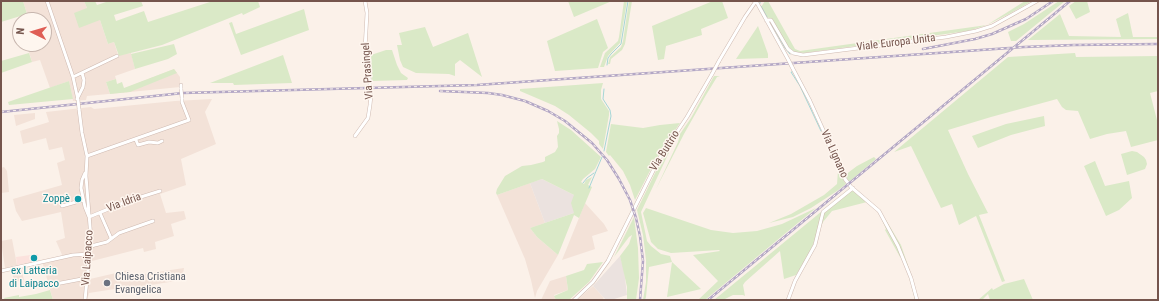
<!DOCTYPE html>
<meta charset="utf-8">
<style>
body{margin:0}
#map{position:relative;width:1159px;height:301px;overflow:hidden;background:#fbf1e9;font-family:"Roboto Condensed",sans-serif}
canvas{display:block}
.frame{position:absolute;inset:0;border:2px solid #75554d;pointer-events:none}
.north{position:absolute;left:12px;top:12px;width:40px;height:40px;box-sizing:border-box;background:#fef6ef;border:1px solid #c7b6ae;border-radius:50%;rotate:275deg;font-size:11px;font-weight:700;line-height:16px;text-align:center;color:#75554d}
.north::after{content:'';display:block;margin:auto;width:14px;height:18px;background:#df5e55;clip-path:polygon(50% 0,100% 100%,50% 72%,0 100%)}
</style>
<div id="map">
<canvas width="1159" height="301"></canvas>
<div class="frame"></div>
<div class="north">N</div>
</div>
<script>
const c = document.querySelector('canvas').getContext('2d');
c.lineJoin = 'round';
function fill(path, color) {
  c.fillStyle = color;
  c.fill(path, 'evenodd');
}
function toPath(rows) {
  const path = new Path2D();
  for (const r of rows) {
    path.moveTo(r[0], r[1]);
    for (let i = 2; i < r.length; i += 2) path.lineTo(r[i], r[i + 1]);
  }
  return path;
}
function strokePath(path, color, width, dash) {
  c.strokeStyle = color;
  c.lineWidth = width;
  c.lineCap = dash ? 'butt' : 'round';
  c.setLineDash(dash || []);
  c.stroke(path);
}
function drawText(font, color, halo, rows, align = 'center') {
  c.font = font + ' "Roboto Condensed",sans-serif';
  c.lineWidth = 3;
  c.setLineDash([]);
  c.textBaseline = 'middle';
  c.strokeStyle = halo;
  c.fillStyle = color;
  for (const [text, x, y, turn = 0] of rows) {
    c.save();
    c.translate(x, y);
    c.rotate((+turn || 0) * Math.PI / 180);
    c.textAlign = isNaN(turn) ? turn : align;
    if (halo) c.strokeText(text, 0, 0);
    c.fillText(text, 0, 0);
    c.restore();
  }
}
const residential = toPath([
 [23,1,84,1,87,8,100,20,108,44,114,42,118,55,131,53,135,69,115,76,116,79,106,82,110,94,174,69,180,77,180,87,130,92,87,96,86,100,73,101,69,81,50,88,40,60,32,62,27,46,32,44,44,44,44,20,29,20],
 [212,99,205,112,216,144,181,159,186,185,160,194,166,213,184,211,186,219,171,224,174,236,155,242,156,249,144,252,143,248,92,261,90,279,129,270,131,276,184,268,182,280,132,288,127,287,89,293,87,300,53,300,42,261,63,257,56,241,65,238,61,212,22,221,16,211,13,199,62,185,57,163,65,160,62,147,49,150,46,138,23,144,20,131,49,122,46,112,91,107,94,109,175,101],
 [35,113,35,119,16,126,14,115],
 [4,167,7,171,9,192,1,193,1,168],
 [530,183,545,223,530,228,537,237,558,255,537,291,535,298,531,280,525,259,497,195],
 [585,203,604,224,608,231,592,236,595,249,562,260],
 [12,239,17,265,5,268,1,241],
 [21,268,24,280,14,282,12,270],
 [566,276,568,290,554,295,556,300,541,300,550,281],
 [593,286,604,298,601,300,577,300]
]);
const commercial = toPath([
 [38,254,39,261,17,265,16,257]
]);
const industrial = toPath([
 [542,179,574,195,574,213,545,223,530,183],
 [620,256,624,270,627,295,611,300,606,300,593,286]
]);
const green = toPath([
 [1,1,23,1,27,14,1,22],
 [84,1,95,1,97,5,109,1,141,1,143,6,114,15,116,21,144,11,148,22,213,1,258,1,260,7,243,15,242,13,162,45,119,56,114,42,108,44,100,20,79,28,74,13,87,8],
 [568,1,612,1,574,17],
 [624,1,627,1,620,43,608,56,604,67,600,67,605,53,618,41,619,37],
 [629,1,632,1,625,44,622,50,611,59,610,64,608,64,610,57,621,47,623,41],
 [713,1,722,1,728,18,701,29,702,35,666,46,664,59,658,60,652,26],
 [765,1,768,1,795,49,800,51,987,25,967,1,987,25,1025,1,1032,1,1011,13,987,25,968,31,804,53,794,52,787,45,772,19,766,17,761,7],
 [1059,1,1065,1,1016,41,1011,41,1008,32,1024,24],
 [1076,1,1087,1,1090,12,1076,19,1069,6],
 [304,9,309,30,241,55,229,23,232,22,236,34],
 [1128,13,1133,37,1158,37,1158,39,1028,40,1060,14,1069,36,1121,37,1116,19],
 [597,19,608,48,603,52,598,68,555,71,547,41],
 [758,26,768,54,768,58,736,59],
 [425,27,433,47,468,33,482,77,460,60,455,64,455,76,449,74,416,73,403,67,400,60,397,45,402,45,399,33],
 [174,44,177,54,168,59,135,69,131,54],
 [386,50,392,50,397,65,401,73,408,78,407,80,372,81,368,56],
 [29,53,32,62,1,73,1,61],
 [1075,53,1076,57,1158,56,1158,91,1150,93,1158,124,1158,140,1131,147,1126,131,1107,134,1090,139,1078,111,1066,110,1062,107,1057,99,991,117,948,130,968,174,988,213,979,215,1005,281,1002,282,976,216,959,225,952,204,941,208,911,146,894,152,1008,57],
 [283,55,292,83,234,85,233,83,210,83],
 [174,69,177,73,130,92,110,94,106,82,116,79,117,84,122,82,124,88],
 [714,76,720,76,717,77,706,95,684,134,656,189,678,142,680,134,691,118],
 [69,81,73,99,9,105,8,102],
 [603,83,601,90,601,99,609,111,609,115,603,149,599,144,599,141,591,133,569,115,555,106,520,91,520,89],
 [1044,116,1045,126,1011,135,978,148,972,136,1006,124],
 [557,121,571,130,601,157,595,169,583,179,581,182,584,184,586,180,592,177,588,185,592,187,579,218,574,215,558,255,537,237,530,228,574,213,571,203,574,195,542,179,497,195,496,193,497,189,505,176,522,166,531,165,543,162,545,161,545,157,555,152,558,147,557,136,559,133,559,129],
 [680,123,656,159,635,200,630,185,623,171,610,155,609,156,606,152,611,124,643,128,660,125],
 [672,146,641,212,647,241,651,246,661,254,670,256,672,262,701,289,667,297,672,262,649,267,646,297,645,300,643,300,646,282,646,260,643,235,637,210,658,167],
 [1132,151,1137,152,1144,157,1146,160,1147,164,1145,169,1127,175,1121,154],
 [874,157,876,159,849,182,845,175,857,166],
 [1095,161,1105,186,1129,181,1132,198,1119,210,1106,216,1084,166],
 [838,171,846,184,837,191,811,208,793,217,769,223,791,214,824,195,837,184],
 [850,188,867,202,832,211,823,222,808,256,796,275,784,279,780,251,745,282,743,285,745,296,743,295,733,295,723,300,714,300],
 [646,208,711,230,733,233,757,231,782,224,816,208,705,300,698,300,718,281,693,255,720,251,719,250,671,253,658,249,651,242,643,213],
 [634,217,638,248,639,278,636,300,627,300,627,287,620,256,629,244,632,235,629,237,614,257],
 [882,220,886,220,901,245,914,283,918,300,915,300,909,276,901,256,900,257,885,230,886,229],
 [603,262,589,282,569,300,556,300,554,296,568,290,566,276,584,270,587,264],
 [1024,279,1033,300,990,300,988,294,982,300,978,300,992,288,993,290,1004,284],
 [50,290,53,300,5,300,4,298,19,295,19,297,36,294]
]);
const stream = toPath([
 [760,1,760,3],
 [761,6,767,17],
 [770,22,785,48,790,54],
 [607,65,608,58,611,54,621,44,628,1],
 [792,72,791,72,800,86,821,131],
 [604,89,603,99,610,110,611,116,604,151],
 [583,183,587,178,594,173],
 [589,188,602,157]
]);
const minor = toPath([
 [47,1,73,77,78,100],
 [365,1,367,13,365,49,370,84],
 [756,1,789,61],
 [766,20,771,20,788,49,793,53,803,55,946,37,976,31,992,26,1037,1],
 [719,61,745,17,756,1],
 [792,67,810,101,825,134,831,152,845,179,851,187,879,211,898,246,911,278,917,300],
 [73,77,117,56],
 [181,85,181,89],
 [77,99,83,87,84,80,82,73],
 [79,109,82,133,87,156,86,176,91,239,85,300],
 [355,136,368,118,370,105,371,95],
 [136,140,138,145,149,142,158,143,162,141],
 [87,156,189,120,182,102,182,98],
 [85,173,82,180,81,188,85,207,89,217,128,201,160,191],
 [60,200,62,206,83,200],
 [100,213,111,238],
 [91,246,107,242,119,233,153,221],
 [1,271,73,255,90,254],
 [45,286,87,278],
 [574,300,593,282,608,261,659,159,687,117,712,74],
 [788,300,795,281,815,245,823,212,853,188]
]);
const rail = toPath([
 [923,49,975,39,992,34,1026,19,1053,1],
 [440,91,488,93,502,95,525,101,548,111,565,121,592,143,607,160,619,179,630,200,636,218,640,236,643,261,640,300],
 [1,112,183,93,477,85,1024,47,1074,45,1158,44],
 [708,300,1070,1]
]);
const minorBridge = toPath([
 [789,61,792,67],
 [712,74,719,61],
 [370,84,371,95],
 [181,89,182,98],
 [78,100,79,109]
]);
const markers = [
 [78,199,4,"#0f9aa8"],
 [34,258,4,"#0f9aa8"],
 [107,283,4,"#6b7280"]
];
const streetNames = [
 ["Viale Europa Unita",896,43,-7],
 ["Via Prasingel",368,71,-94],
 ["Via Buttrio",665,151,-58],
 ["Via Lignano",834,154,66],
 ["Via Idria",124,203,-21],
 ["Via Laipacco",88,258,-86]
];
const cultureNames = [
 ["Zoppè",70,199],
 ["ex Latteria",34,271,"center"],
 ["di Laipacco",34,284,"center"]
];
const worshipNames = [
 ["Chiesa Cristiana",115,277],
 ["Evangelica",115,290]
];
fill(residential, '#f3e2d8');
fill(commercial, '#fbe2dd');
fill(industrial, '#ebe2df');
fill(green, '#dae9c7');
strokePath(stream, '#a5d6d6', 1);
strokePath(minor, '#cfbab1', 4);
strokePath(minor, '#fff', 3);
strokePath(rail, '#b3a7c5', 2.5);
strokePath(rail, '#fef6ef', 1, [3]);
strokePath(minorBridge, '#cfbab1', 4, []);
strokePath(minorBridge, '#fff', 3);
for (const [x, y, r, color] of markers) {
  const dot = new Path2D();
  dot.arc(x, y, r, 0, 2 * Math.PI);
  c.fillStyle = color;
  c.fill(dot);
  strokePath(dot, '#fef6ef', 1.5);
}
drawText('11px', '#75554d', '#fef6ef', streetNames);
drawText('11px', '#0d838f', '#fef6ef', cultureNames, 'right');
drawText('11px', '#5b616d', '#fef6ef', worshipNames, 'left');
</script>
